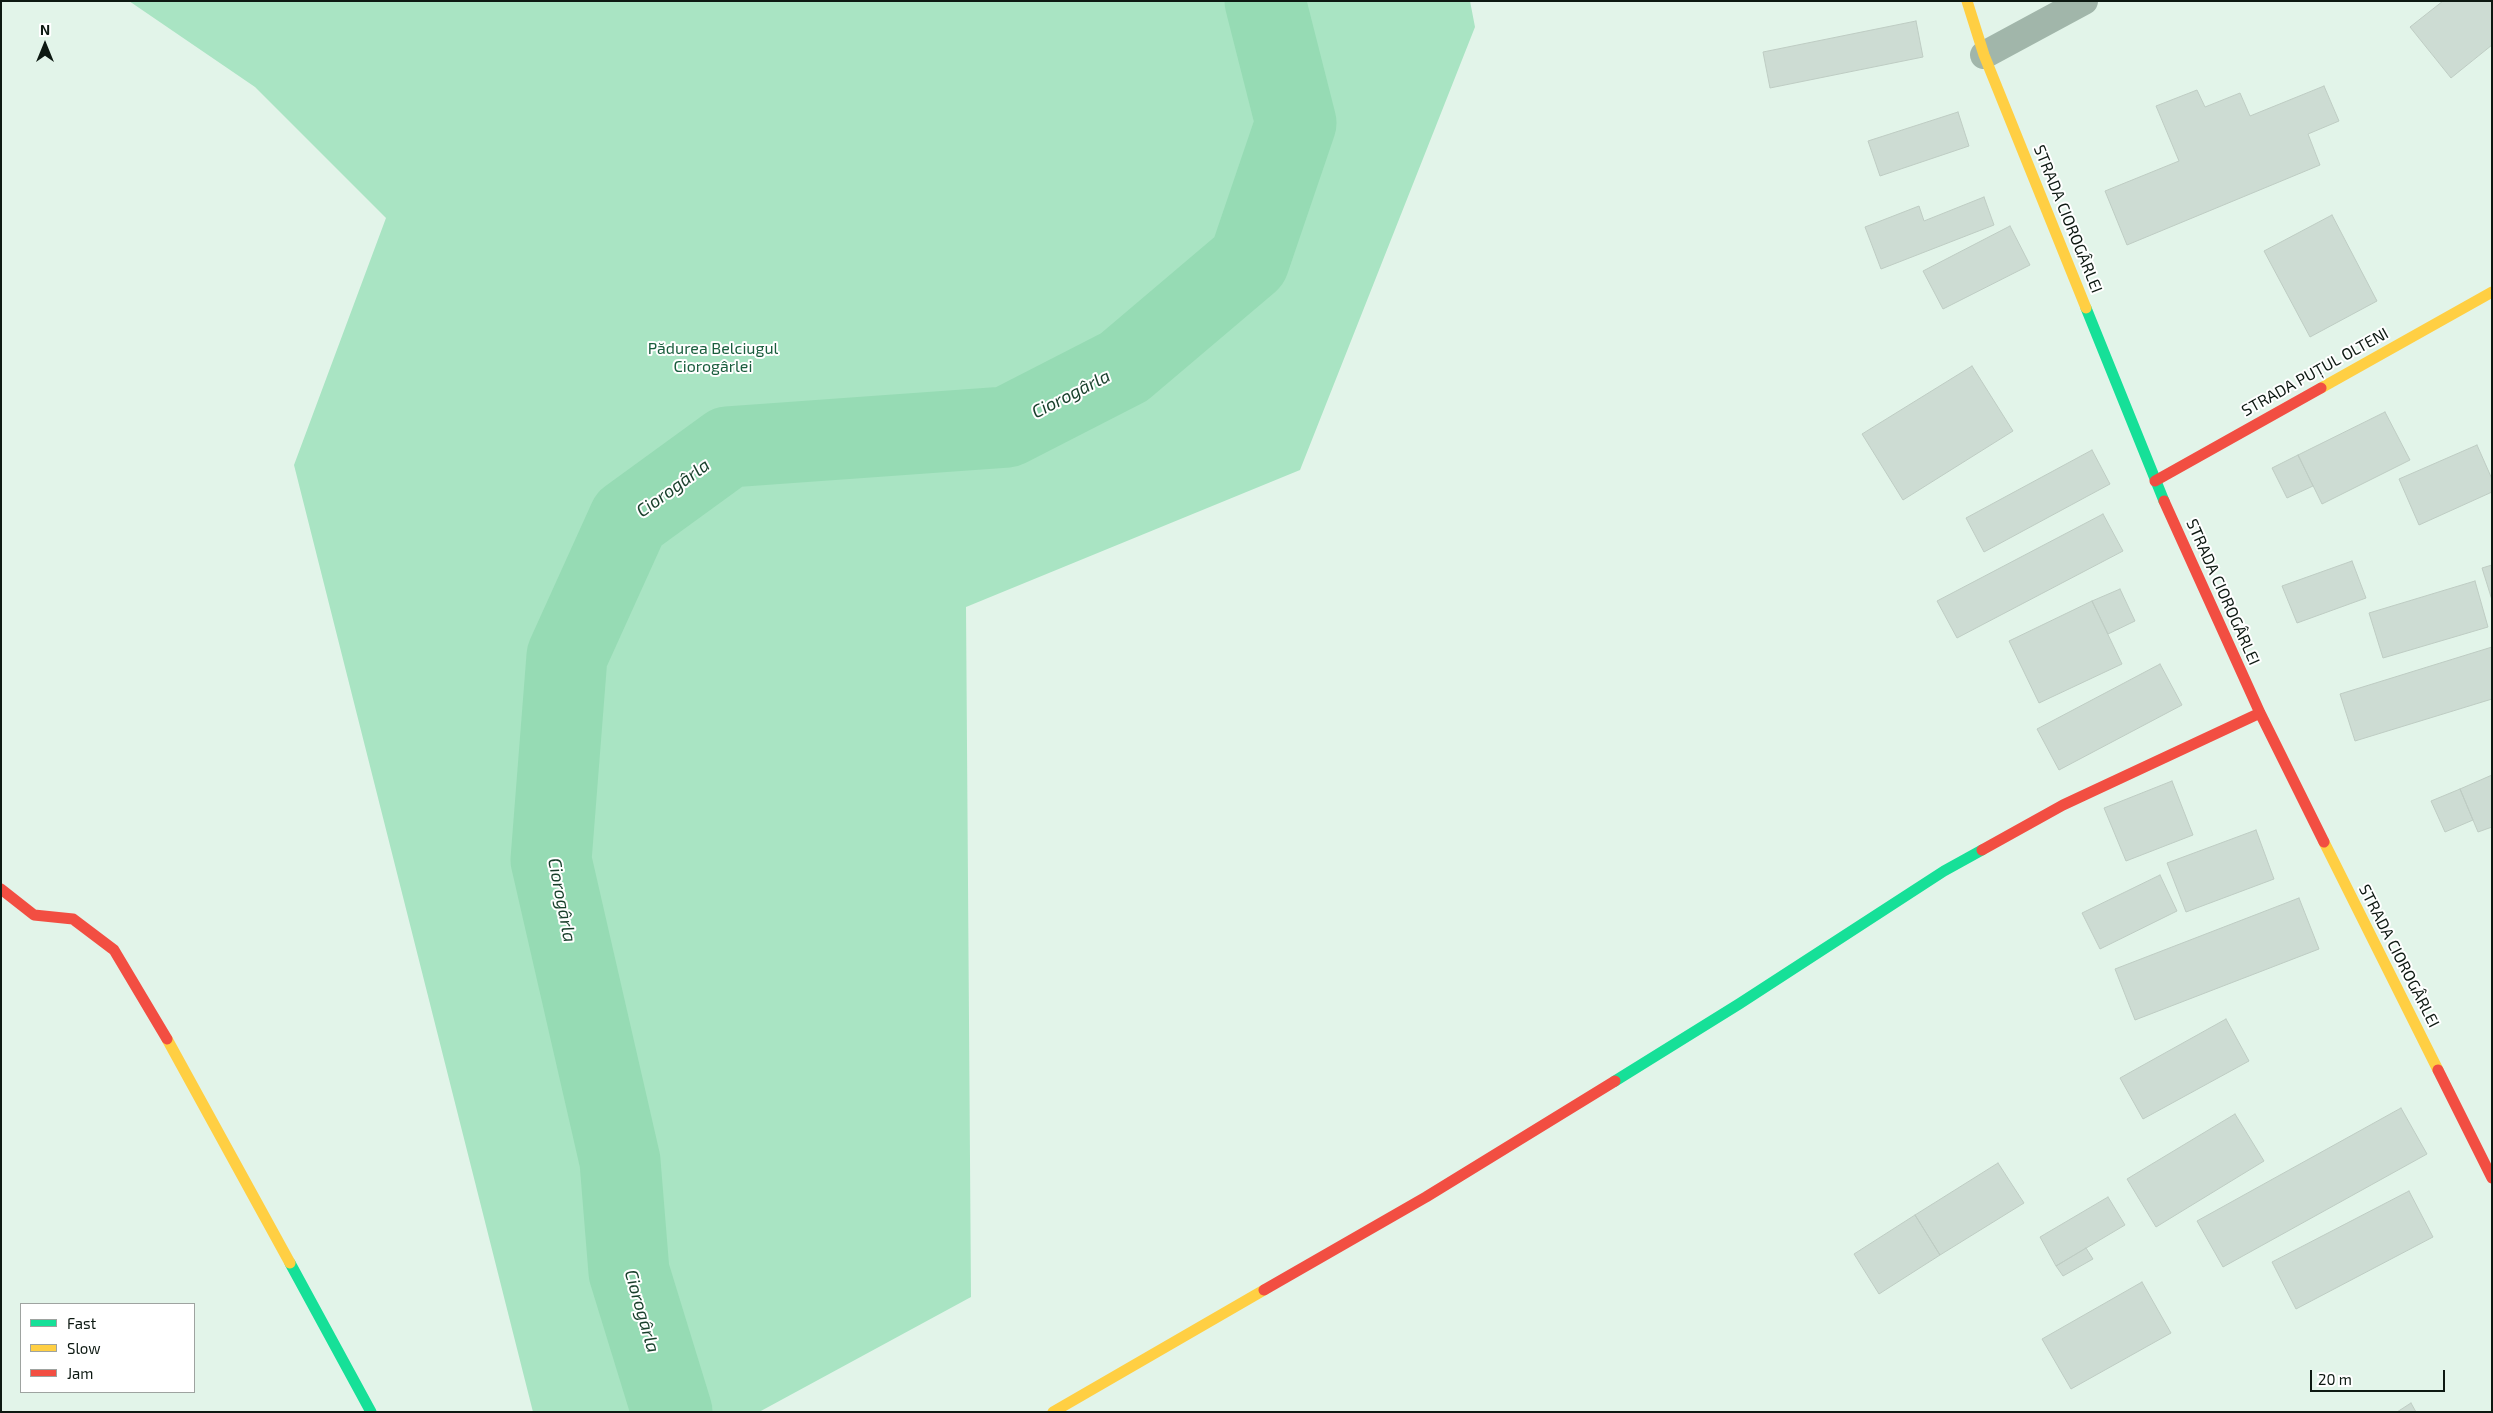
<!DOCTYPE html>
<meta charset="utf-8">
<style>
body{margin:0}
#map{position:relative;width:2493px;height:1413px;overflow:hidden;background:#e2f4e9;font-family:"Exo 2",sans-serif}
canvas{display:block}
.frame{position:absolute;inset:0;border:2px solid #0d1912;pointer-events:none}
.legend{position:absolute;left:20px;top:1303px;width:175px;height:90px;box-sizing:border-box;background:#fff;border:1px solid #9ea3a0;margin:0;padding:6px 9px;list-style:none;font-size:15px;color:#0d1912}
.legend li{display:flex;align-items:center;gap:10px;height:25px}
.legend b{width:25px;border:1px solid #9ea3a0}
.north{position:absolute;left:20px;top:20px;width:50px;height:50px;-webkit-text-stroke:4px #fff;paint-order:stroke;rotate:0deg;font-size:14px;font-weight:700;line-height:20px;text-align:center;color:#0d1912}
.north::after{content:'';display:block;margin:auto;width:18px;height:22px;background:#0d1912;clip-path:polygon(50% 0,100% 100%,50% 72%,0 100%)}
.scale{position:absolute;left:2310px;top:1370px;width:135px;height:22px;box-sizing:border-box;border:2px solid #0d1912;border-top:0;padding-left:6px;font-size:15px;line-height:18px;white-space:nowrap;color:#0d1912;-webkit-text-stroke:4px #fff;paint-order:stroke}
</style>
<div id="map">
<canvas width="2493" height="1413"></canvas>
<div class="frame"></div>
<ul class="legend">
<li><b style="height:6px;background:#16e098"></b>Fast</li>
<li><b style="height:6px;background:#ffcf43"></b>Slow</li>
<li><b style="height:6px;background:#f24e42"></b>Jam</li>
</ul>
<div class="north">N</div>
<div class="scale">20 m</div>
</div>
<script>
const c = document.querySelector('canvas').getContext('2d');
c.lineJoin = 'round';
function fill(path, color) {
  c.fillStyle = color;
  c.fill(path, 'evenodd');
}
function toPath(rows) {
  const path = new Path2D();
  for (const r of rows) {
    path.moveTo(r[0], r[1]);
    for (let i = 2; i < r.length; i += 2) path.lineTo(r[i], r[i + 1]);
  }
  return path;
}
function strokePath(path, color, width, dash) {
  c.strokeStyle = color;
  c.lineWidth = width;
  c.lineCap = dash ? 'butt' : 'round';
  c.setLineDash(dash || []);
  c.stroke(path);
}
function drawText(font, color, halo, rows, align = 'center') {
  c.font = font + ' "Exo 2",sans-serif';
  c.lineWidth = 4;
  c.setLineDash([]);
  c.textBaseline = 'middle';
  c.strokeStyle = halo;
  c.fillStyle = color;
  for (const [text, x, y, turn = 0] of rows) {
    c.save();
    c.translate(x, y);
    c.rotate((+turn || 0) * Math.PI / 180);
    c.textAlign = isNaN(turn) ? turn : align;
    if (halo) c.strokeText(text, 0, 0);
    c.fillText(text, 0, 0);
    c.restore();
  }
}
const forest = toPath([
 [129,1,1470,1,1475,27,1300,470,966,607,971,1297,759,1412,533,1412,294,465,386,218,255,87]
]);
const river = toPath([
 [672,1412,629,1272,620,1161,551,860,567,656,629,519,728,447,1007,427,1124,367,1249,261,1296,123,1265,1]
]);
const building = toPath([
 [2443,1,2492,1,2492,45,2451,78,2410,27,2443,1],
 [1916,21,1923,57,1770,88,1763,52,1916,21],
 [2324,86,2339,121,2308,134,2320,165,2127,245,2105,191,2179,161,2156,106,2197,90,2205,107,2240,93,2250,116,2324,86],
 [1958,112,1969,146,1880,176,1868,141,1958,112],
 [1984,197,1994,225,1881,269,1865,227,1919,206,1924,221,1984,197],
 [2332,215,2377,301,2310,337,2264,251,2332,215],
 [2010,226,2030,265,1943,309,1923,271,2010,226],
 [1972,366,2013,431,1903,500,1862,434,1972,366],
 [2385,412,2410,460,2322,504,2298,455,2385,412],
 [2477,445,2492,479,2492,492,2419,525,2399,479,2477,445],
 [2092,450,2110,484,1984,552,1966,518,2092,450],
 [2298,455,2313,486,2287,498,2272,468,2298,455],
 [2103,514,2123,551,1957,638,1937,601,2103,514],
 [2352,561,2366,598,2297,623,2282,586,2352,561],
 [2492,565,2492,600,2482,568,2492,565],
 [2475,581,2488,627,2383,658,2369,613,2475,581],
 [2120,589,2135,621,2108,634,2092,601,2120,589],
 [2092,601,2122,664,2039,703,2009,641,2092,601],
 [2492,647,2492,699,2355,741,2340,694,2492,647],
 [2160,664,2182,705,2059,770,2037,729,2160,664],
 [2492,775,2492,827,2478,832,2460,789,2492,775],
 [2172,781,2193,835,2126,861,2104,808,2172,781],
 [2460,789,2473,820,2445,832,2431,801,2460,789],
 [2256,830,2274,879,2186,912,2167,863,2256,830],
 [2160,875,2177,911,2100,949,2082,913,2160,875],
 [2299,898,2319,949,2135,1020,2115,969,2299,898],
 [2226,1019,2249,1061,2143,1119,2120,1078,2226,1019],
 [2401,1108,2427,1154,2223,1267,2197,1221,2401,1108],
 [2235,1114,2264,1161,2156,1227,2127,1179,2235,1114],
 [1998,1163,2024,1203,1940,1255,1915,1215,1998,1163],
 [2409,1191,2433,1237,2296,1309,2272,1262,2409,1191],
 [2108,1197,2125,1225,2056,1266,2040,1237,2108,1197],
 [1915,1215,1940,1255,1879,1294,1854,1254,1915,1215],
 [2086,1248,2093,1259,2063,1276,2056,1266,2086,1248],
 [2142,1282,2171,1333,2071,1389,2042,1339,2142,1282],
 [2411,1403,2416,1412,2397,1412,2411,1403]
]);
const street = toPath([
 [1984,55,2084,1]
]);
const fast = toPath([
 [2086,308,2164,501],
 [1615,1081,1739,1004,1944,871,1982,850],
 [290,1263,371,1412]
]);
const slow = toPath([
 [1967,1,1984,55,2086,308],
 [2321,388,2492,292],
 [2324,842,2438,1070],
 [167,1039,290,1263],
 [1053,1412,1264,1290]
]);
const jam = toPath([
 [2155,481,2321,388],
 [2164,501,2260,713,2324,842],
 [1982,850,2063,805,2260,713],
 [1,889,34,915,73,919,114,950,167,1039],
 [2438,1070,2492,1178],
 [1264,1290,1426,1197,1615,1081]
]);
const streetNames = [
 ["STRADA CIOROGÂRLEI",2068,219,68],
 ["STRADA PUȚUL OLTENI",2315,372,-29],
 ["STRADA CIOROGÂRLEI",2223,592,66],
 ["STRADA CIOROGÂRLEI",2399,956,63]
];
const parkNames = [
 ["Pădurea Belciugul",713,349],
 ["Ciorogârlei",713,367]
];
const waterNames = [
 ["Ciorogârla",1071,394,-27],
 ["Ciorogârla",673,488,-36],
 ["Ciorogârla",562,900,79],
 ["Ciorogârla",642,1311,74]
];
fill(forest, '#a9e4c3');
strokePath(river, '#96dbb4', 81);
fill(building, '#cddcd3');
strokePath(building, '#beccc3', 1);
strokePath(street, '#a1b6aa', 28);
strokePath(fast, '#16e098', 11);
strokePath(slow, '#ffcf43', 11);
strokePath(jam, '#f24e42', 11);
drawText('16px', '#0d1912', '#fff', streetNames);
drawText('16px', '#195d3d', '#fff', parkNames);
drawText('italic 18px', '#183f2b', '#fff', waterNames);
</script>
